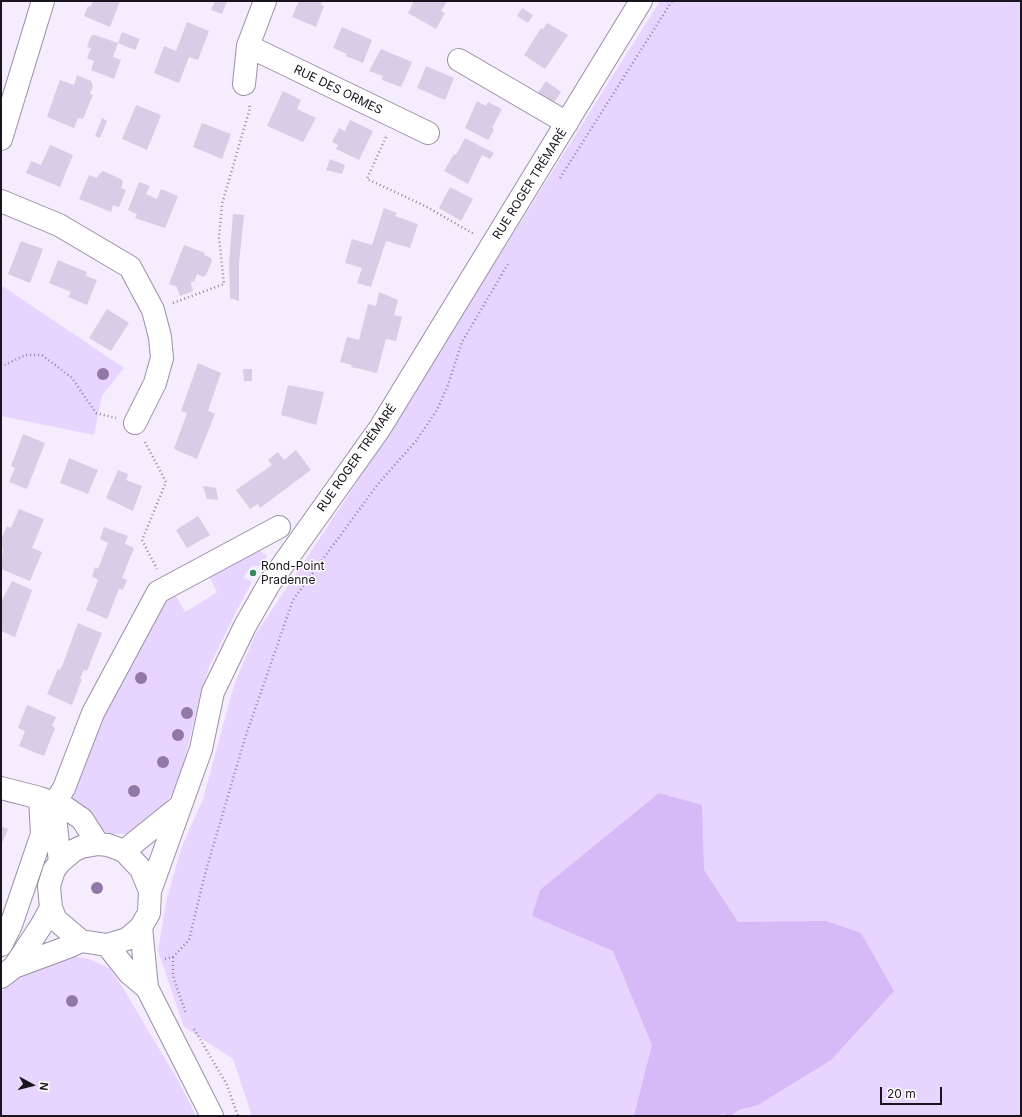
<!DOCTYPE html>
<meta charset="utf-8">
<style>
body{margin:0}
#map{position:relative;width:1022px;height:1117px;overflow:hidden;background:#f5edfe;font-family:Inter,sans-serif}
canvas{display:block}
.frame{position:absolute;inset:0;border:2px solid #19141d;pointer-events:none}
.north{position:absolute;left:12px;top:1065px;width:40px;height:40px;-webkit-text-stroke:3px #fff;paint-order:stroke;rotate:97deg;font-size:11px;font-weight:700;line-height:16px;text-align:center;color:#19141d}
.north::after{content:'';display:block;margin:auto;width:14px;height:18px;background:#19141d;clip-path:polygon(50% 0,100% 100%,50% 72%,0 100%)}
.scale{position:absolute;left:880px;top:1087px;width:62px;height:18px;box-sizing:border-box;border:2px solid #19141d;border-top:0;padding-left:5px;font-size:12px;line-height:14px;white-space:nowrap;color:#19141d;-webkit-text-stroke:3px #fff;paint-order:stroke}
</style>
<div id="map">
<canvas width="1022" height="1117"></canvas>
<div class="frame"></div>
<div class="north">N</div>
<div class="scale">20 m</div>
</div>
<script>
const c = document.querySelector('canvas').getContext('2d');
c.lineJoin = 'round';
function fill(path, color) {
  c.fillStyle = color;
  c.fill(path, 'evenodd');
}
function toPath(rows) {
  const path = new Path2D();
  for (const r of rows) {
    path.moveTo(r[0], r[1]);
    for (let i = 2; i < r.length; i += 2) path.lineTo(r[i], r[i + 1]);
  }
  return path;
}
function strokePath(path, color, width, dash) {
  c.strokeStyle = color;
  c.lineWidth = width;
  c.lineCap = dash ? 'butt' : 'round';
  c.setLineDash(dash || []);
  c.stroke(path);
}
function drawText(font, color, halo, rows, align = 'center') {
  c.font = font + ' Inter,sans-serif';
  c.lineWidth = 3;
  c.setLineDash([]);
  c.textBaseline = 'middle';
  c.strokeStyle = halo;
  c.fillStyle = color;
  for (const [text, x, y, turn = 0] of rows) {
    c.save();
    c.translate(x, y);
    c.rotate((+turn || 0) * Math.PI / 180);
    c.textAlign = isNaN(turn) ? turn : align;
    if (halo) c.strokeText(text, 0, 0);
    c.fillText(text, 0, 0);
    c.restore();
  }
}
const green = toPath([
 [660,1,1021,1,1021,1116,252,1116,233,1059,184,1027,158,951,166,902,181,849,203,799,234,685,255,635,344,502],
 [1,285,124,368,102,396,94,435,1,416],
 [252,543,267,556,262,566,252,566,243,577,252,582,237,610,210,665,201,691,183,767,173,792,155,818,139,830,126,834,110,834,95,826,64,788,170,585,185,612,217,592,204,567],
 [72,956,89,959,109,968,123,988,179,1082,196,1116,1,1116,1,993,4,989,28,971]
]);
const water = toPath([
 [659,793,702,805,704,870,738,922,826,921,861,933,894,991,831,1060,758,1105,715,1116,634,1116,652,1045,613,951,532,916,540,890]
]);
const stream = toPath([
 [727,1116,738,1106]
]);
const building = toPath([
 [93,1,120,1,110,27,84,16,88,6,90,7],
 [215,1,227,1,222,14,211,10],
 [299,1,322,1,321,5,324,6,316,27,292,17],
 [414,1,447,1,441,11,445,13,436,29,408,13],
 [522,8,533,15,528,23,517,16],
 [187,22,209,31,198,60,189,57,179,83,154,73,164,46,176,51],
 [547,23,568,35,545,69,524,55,541,28,543,29],
 [342,27,372,40,363,63,346,56,347,54,333,48],
 [122,32,140,39,135,50,118,43,113,57,121,60,114,79,91,70,94,61,87,58,91,48,87,47,91,36,95,35,118,43],
 [381,49,412,62,401,87,382,80,383,76,369,71],
 [426,66,454,78,445,100,417,88],
 [77,75,91,81,93,86,90,94,93,95,83,119,78,118,74,128,47,117,60,80,74,85],
 [546,81,561,92,551,107,535,97],
 [283,91,301,100,297,109,316,118,303,142,267,126],
 [477,101,486,106,488,102,502,109,492,128,494,130,488,140,465,128],
 [136,105,161,115,147,150,122,139],
 [102,118,107,121,100,138,95,136],
 [350,120,373,131,359,160,336,149,338,145,332,142,339,128,345,131],
 [202,123,231,134,222,159,193,147],
 [465,138,494,153,490,159,482,155,468,184,444,171,454,154,456,155],
 [50,145,73,155,60,187,26,173,31,161,41,165],
 [330,159,345,165,342,174,326,170],
 [103,171,121,179,123,182,121,188,126,190,119,207,113,205,111,212,79,199,89,175,97,178,100,173],
 [139,182,150,186,146,194,157,199,161,189,178,196,165,228,135,218,137,214,128,210],
 [450,187,473,199,461,221,439,208],
 [384,208,397,213,395,216,418,224,410,248,386,241,371,287,357,283,362,268,345,263,352,239,372,245],
 [233,214,244,215,239,264,239,301,230,298,229,263],
 [21,241,43,249,30,283,8,274],
 [184,245,205,253,204,255,211,258,212,261,206,275,203,277,197,274,194,282,192,281,191,284,193,291,180,296,177,287,169,284],
 [58,260,87,272,86,276,97,280,87,305,68,297,71,292,49,283],
 [379,292,398,300,394,315,402,317,396,341,386,339,377,373,351,367,352,365,340,362,347,337,359,340,368,304,376,306],
 [107,309,129,323,111,351,89,338],
 [198,363,221,373,208,411,215,414,197,459,174,449,187,413,181,411],
 [243,369,252,369,252,381,244,381],
 [288,385,324,392,316,425,281,415],
 [23,434,45,443,27,489,9,482,15,468,11,466],
 [296,450,311,470,260,508,258,504,250,509,236,490,272,465,268,460,278,452,284,460],
 [69,458,98,470,88,494,60,483],
 [118,470,128,474,126,480,142,486,133,511,106,498],
 [203,486,216,488,218,500,207,499],
 [19,509,44,519,32,548,42,552,30,581,1,569,3,548,1,547,1,540,7,526,11,528],
 [198,516,210,535,187,548,176,530],
 [104,527,128,536,125,544,134,548,122,578,127,580,123,590,119,589,107,619,86,610,98,580,92,576,95,567,98,569,108,543,100,539],
 [12,581,32,590,15,637,1,631,1,602],
 [78,623,102,633,87,671,84,670,80,678,82,679,72,705,47,694,58,669,60,670,64,661],
 [27,705,56,717,52,726,55,728,44,756,19,746,25,731,18,728],
 [1,826,8,829,1,846]
]);
const path = toPath([
 [386,137,367,179,425,206,474,234],
 [560,178,672,1],
 [173,303,224,284,219,238,222,204,250,108,249,104],
 [1,367,25,355,42,355,72,378,96,413,116,418],
 [145,442,166,482,142,540,157,569],
 [173,957,173,976,186,1014],
 [165,959,173,957,189,940,205,874,245,738,293,600,378,484,416,441,437,410,448,385,462,342,508,264],
 [194,1029,227,1085,238,1116]
]);
const minor = toPath([
 [265,1,248,46,428,133],
 [459,60,567,123],
 [244,84,248,46],
 [1,139,43,1],
 [1,201,59,225,130,267,153,310,160,337,162,358,155,383,135,423],
 [1,788,40,798,66,808,82,819,98,844],
 [54,804,64,788,93,713,158,592,279,527],
 [54,807,60,862],
 [98,844,108,845,124,851,141,869,150,891,149,913,141,927,127,939,107,945,81,941,56,920,51,908,49,886,54,870,60,862,73,851,81,847,98,844],
 [124,851,180,806],
 [150,891,201,749,213,692,245,626,269,584,380,428,641,1],
 [141,927,147,988,212,1116],
 [1,945,11,925,42,834,40,798],
 [107,945,129,973,147,988],
 [14,967,41,926,51,908],
 [1,977,14,967,68,947,81,941]
]);
const trees = [
 [103,374],
 [141,678],
 [187,713],
 [178,735],
 [163,762],
 [134,791],
 [97,888],
 [72,1001]
];
const markers = [
 [253,573,4,"#36895b"]
];
const streetNames = [
 ["RUE DES ORMES",338,90,26],
 ["RUE ROGER TRÉMARÉ",530,184,-58],
 ["RUE ROGER TRÉMARÉ",357,458,-55]
];
const poiNames = [
 ["Rond-Point",261,566],
 ["Pradenne",261,580]
];
fill(green, '#e8d5ff');
fill(water, '#d6b9f7');
strokePath(stream, '#d6b9f7', 6);
fill(building, '#d8cce6');
strokePath(minor, '#9a8ea7', 24);
strokePath(path, '#8f8996', 2.5, [1, 3]);
strokePath(minor, '#fff', 22);
c.fillStyle = '#9278a7';
for (const [x, y] of trees) {
  c.beginPath();
  c.arc(x, y, 6, 0, 2 * Math.PI);
  c.fill();
}
for (const [x, y, r, color] of markers) {
  const dot = new Path2D();
  dot.arc(x, y, r, 0, 2 * Math.PI);
  c.fillStyle = color;
  c.fill(dot);
  strokePath(dot, '#fff', 1.5);
}
drawText('12px', '#19141d', '#fff', streetNames);
drawText('12px', '#19141d', '#fff', poiNames, 'left');
</script>
